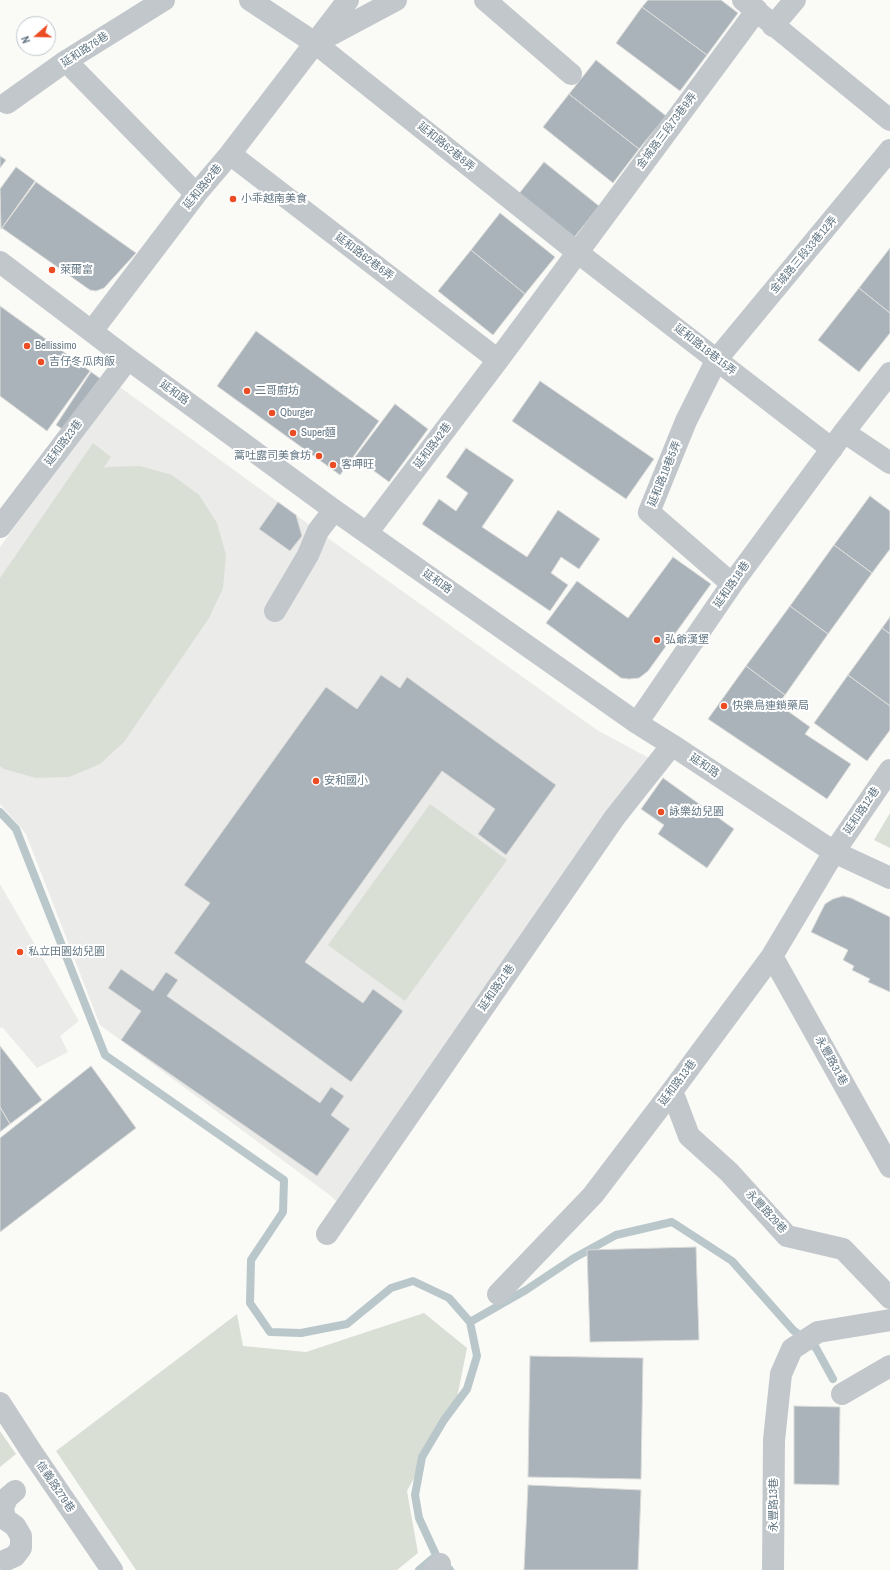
<!DOCTYPE html>
<meta charset="utf-8">
<style>
body{margin:0}
#map{position:relative;width:890px;height:1570px;overflow:hidden;background:#fafaf7;font-family:"Archivo Narrow",sans-serif}
canvas{display:block}
.north{position:absolute;left:16px;top:16px;width:40px;height:40px;box-sizing:border-box;background:#fff;border:1px solid #c1c9ce;border-radius:50%;rotate:250deg;font-size:11px;font-weight:700;line-height:16px;text-align:center;color:#637784}
.north::after{content:'';display:block;margin:auto;width:14px;height:18px;background:#ec4c24;clip-path:polygon(50% 0,100% 100%,50% 72%,0 100%)}
</style>
<div id="map">
<canvas width="890" height="1570"></canvas>
<div class="north">N</div>
</div>
<script>
const c = document.querySelector('canvas').getContext('2d');
c.lineJoin = 'round';
function fill(path, color) {
  c.fillStyle = color;
  c.fill(path, 'evenodd');
}
function toPath(rows) {
  const path = new Path2D();
  for (const r of rows) {
    path.moveTo(r[0], r[1]);
    for (let i = 2; i < r.length; i += 2) path.lineTo(r[i], r[i + 1]);
  }
  return path;
}
function strokePath(path, color, width, dash) {
  c.strokeStyle = color;
  c.lineWidth = width;
  c.lineCap = dash ? 'butt' : 'round';
  c.setLineDash(dash || []);
  c.stroke(path);
}
function drawText(font, color, halo, rows, align = 'center') {
  c.font = font + ' "Archivo Narrow","Noto Sans TC",sans-serif';
  c.lineWidth = 4;
  c.setLineDash([]);
  c.textBaseline = 'middle';
  c.strokeStyle = halo;
  c.fillStyle = color;
  for (const [text, x, y, turn = 0] of rows) {
    c.save();
    c.translate(x, y);
    c.rotate((+turn || 0) * Math.PI / 180);
    c.textAlign = isNaN(turn) ? turn : align;
    if (halo) c.strokeText(text, 0, 0);
    c.fillText(text, 0, 0);
    c.restore();
  }
}
const built = toPath([
 [117,385,318,531,597,730,649,758,338,1203,331,1196,100,1025,26,834,0,804,0,547],
 [0,884,79,1021,60,1036,68,1052,37,1068,2,1027,0,1028]
]);
const green = toPath([
 [93,443,111,457,103,469,107,467,140,466,172,475,199,495,217,523,226,555,223,588,209,618,124,742,100,764,69,777,36,778,4,769,0,766,0,578],
 [430,804,507,860,405,1001,328,945],
 [890,813,890,848,874,840],
 [424,1313,467,1348,457,1398,407,1491,418,1553,397,1570,136,1570,56,1451,237,1314,243,1346,306,1352],
 [0,1431,16,1454,0,1467]
]);
const stream = toPath([
 [0,812,16,829,105,1055,284,1180,283,1212,251,1260,250,1303,270,1332,301,1333,347,1324,391,1288,413,1281,449,1298,470,1322,477,1356,467,1389,444,1420,422,1457,415,1495,419,1518,436,1555,450,1570],
 [470,1322,526,1290,574,1258,616,1235,672,1222,732,1261,793,1330,816,1348,833,1379],
 [419,1570,432,1559]
]);
const building = toPath([
 [648,0,721,0,738,13,707,55,642,7,648,0],
 [642,7,707,55,680,91,616,43,642,7],
 [596,60,666,116,639,149,569,94,596,60],
 [569,94,639,149,613,183,543,127,569,94],
 [0,156,6,160,0,168,0,156],
 [544,162,599,206,569,244,514,200,544,162],
 [16,167,35,181,1,229,0,189,16,167],
 [36,182,136,253,104,288,96,291,90,290,2,228,36,182],
 [500,213,555,257,525,294,471,250,500,213],
 [890,248,890,313,859,288,890,248],
 [471,250,525,294,493,335,438,291,471,250],
 [859,288,890,313,890,333,859,372,818,340,859,288],
 [0,306,90,371,47,431,0,396,0,306],
 [256,331,379,421,340,475,217,386,256,331],
 [91,372,101,379,67,432,56,425,91,372],
 [540,381,654,459,626,499,512,421,540,381],
 [395,404,428,429,389,482,355,457,395,404],
 [466,448,514,480,482,527,527,557,558,510,600,539,579,569,561,557,551,573,568,585,550,611,422,524,439,499,456,511,468,493,446,477,466,448],
 [870,496,890,511,890,549,872,573,834,545,870,496],
 [278,502,296,515,302,536,290,551,259,529,278,502],
 [834,545,872,573,828,634,790,606,834,545],
 [673,557,711,584,648,671,639,678,629,679,621,678,546,623,577,581,628,618,673,557],
 [790,606,828,634,785,695,746,666,790,606],
 [890,617,890,634,882,628,890,617],
 [882,628,890,634,890,706,848,675,882,628],
 [746,666,785,695,778,704,810,727,805,734,851,764,827,799,708,719,746,666],
 [381,675,400,688,407,677,556,785,506,855,478,834,495,809,442,771,305,962,363,1003,373,989,403,1011,351,1082,174,953,210,903,184,885,326,687,357,709,381,675],
 [848,675,890,706,890,730,867,761,814,723,848,675],
 [663,778,734,829,707,868,658,834,664,825,641,809,663,778],
 [843,896,851,898,890,917,890,992,868,982,870,979,852,970,854,966,843,960,848,950,811,932,825,904,833,899,843,896],
 [121,969,153,991,166,972,178,980,167,996,320,1103,331,1087,344,1096,331,1115,350,1129,317,1176,121,1040,141,1011,108,988,121,969],
 [0,1046,42,1100,10,1124,0,1107,0,1046],
 [91,1066,136,1128,0,1232,0,1138,91,1066],
 [0,1107,10,1124,0,1132,0,1107],
 [696,1247,699,1340,590,1342,587,1250,696,1247],
 [530,1356,643,1358,641,1479,528,1477,530,1356],
 [794,1406,840,1407,839,1485,794,1484,794,1406],
 [528,1485,641,1490,638,1570,524,1570,528,1485]
]);
const minor = toPath([
 [250,0,315,43,577,252,832,449],
 [485,0,571,74],
 [743,0,890,120],
 [773,26,795,0],
 [321,40,396,0],
 [66,61,196,194],
 [7,103,66,61,164,0],
 [230,154,498,360],
 [0,262,128,359,334,510,637,723,672,745,834,852,890,878],
 [92,331,196,194,230,154,348,0],
 [844,432,890,463],
 [0,527,128,359],
 [367,533,498,360,757,10],
 [732,584,649,512,686,421,717,359,890,150],
 [275,611,308,555,318,531,334,510],
 [637,723,732,584,844,432,890,373],
 [772,956,890,1167],
 [672,1091,689,1136,729,1172,787,1236,843,1249,890,1298],
 [327,1234,615,817,672,745],
 [498,1294,593,1195,672,1091,772,956,834,852,890,770],
 [842,1394,890,1366],
 [0,1403,31,1451,112,1570],
 [6,1560,15,1556,21,1548,21,1536,15,1526,5,1519,3,1508,7,1498,15,1491],
 [434,1570,440,1564],
 [773,1570,774,1440,781,1374,792,1349,818,1332,890,1320]
]);
const markers = [
 [233,199,4,"#ec4c24"],
 [52,270,4,"#ec4c24"],
 [27,346,4,"#ec4c24"],
 [41,362,4,"#ec4c24"],
 [247,391,4,"#ec4c24"],
 [272,413,4,"#ec4c24"],
 [293,433,4,"#ec4c24"],
 [319,456,4,"#ec4c24"],
 [333,465,4,"#ec4c24"],
 [657,640,4,"#ec4c24"],
 [724,706,4,"#ec4c24"],
 [316,781,4,"#ec4c24"],
 [661,812,4,"#ec4c24"],
 [20,952,4,"#ec4c24"]
];
const streetNames = [
 ["延和路76巷",85,50,-33],
 ["金城路三段73巷9弄",667,131,-53],
 ["延和路62巷8弄",446,147,39],
 ["延和路62巷",203,187,-51],
 ["金城路三段33巷12弄",804,255,-50],
 ["延和路62巷6弄",364,257,37],
 ["延和路18巷15弄",705,350,38],
 ["延和路",174,393,36],
 ["延和路23巷",64,443,-53],
 ["延和路42巷",433,446,-53],
 ["延和路18巷5弄",665,474,-68],
 ["延和路",437,582,35],
 ["延和路18巷",732,585,-55],
 ["延和路",704,766,34],
 ["延和路12巷",862,811,-56],
 ["延和路21巷",497,988,-55],
 ["永豐路31巷",831,1061,61],
 ["延和路13巷",678,1083,-53],
 ["永豐路29巷",766,1212,47],
 ["信義路279巷",55,1487,56],
 ["永豐路13巷",774,1505,-90]
];
const poiNames = [
 ["小乖越南美食",241,199],
 ["萊爾富",60,270],
 ["Bellissimo",35,346],
 ["吉仔冬瓜肉飯",49,362],
 ["二哥廚坊",255,391],
 ["Qburger",280,413],
 ["Super麵",301,433],
 ["蒿吐露司美食坊",311,456,"right"],
 ["客呷旺",341,465],
 ["弘爺漢堡",665,640],
 ["快樂鳥連鎖藥局",732,706],
 ["安和國小",324,781],
 ["詠樂幼兒園",669,812],
 ["私立田園幼兒園",28,952]
];
fill(built, '#ebebea');
fill(green, '#dadfd6');
strokePath(stream, '#b9c7cb', 8);
fill(building, '#a9b3b9');
strokePath(building, '#dbdbd9', 1);
strokePath(minor, '#c2c7cb', 22);
for (const [x, y, r, color] of markers) {
  const dot = new Path2D();
  dot.arc(x, y, r, 0, 2 * Math.PI);
  c.fillStyle = color;
  c.fill(dot);
  strokePath(dot, '#fff', 1.5);
}
drawText('11px', '#637784', '#fff', streetNames);
drawText('11px', '#637784', '#fff', poiNames, 'left');
</script>
